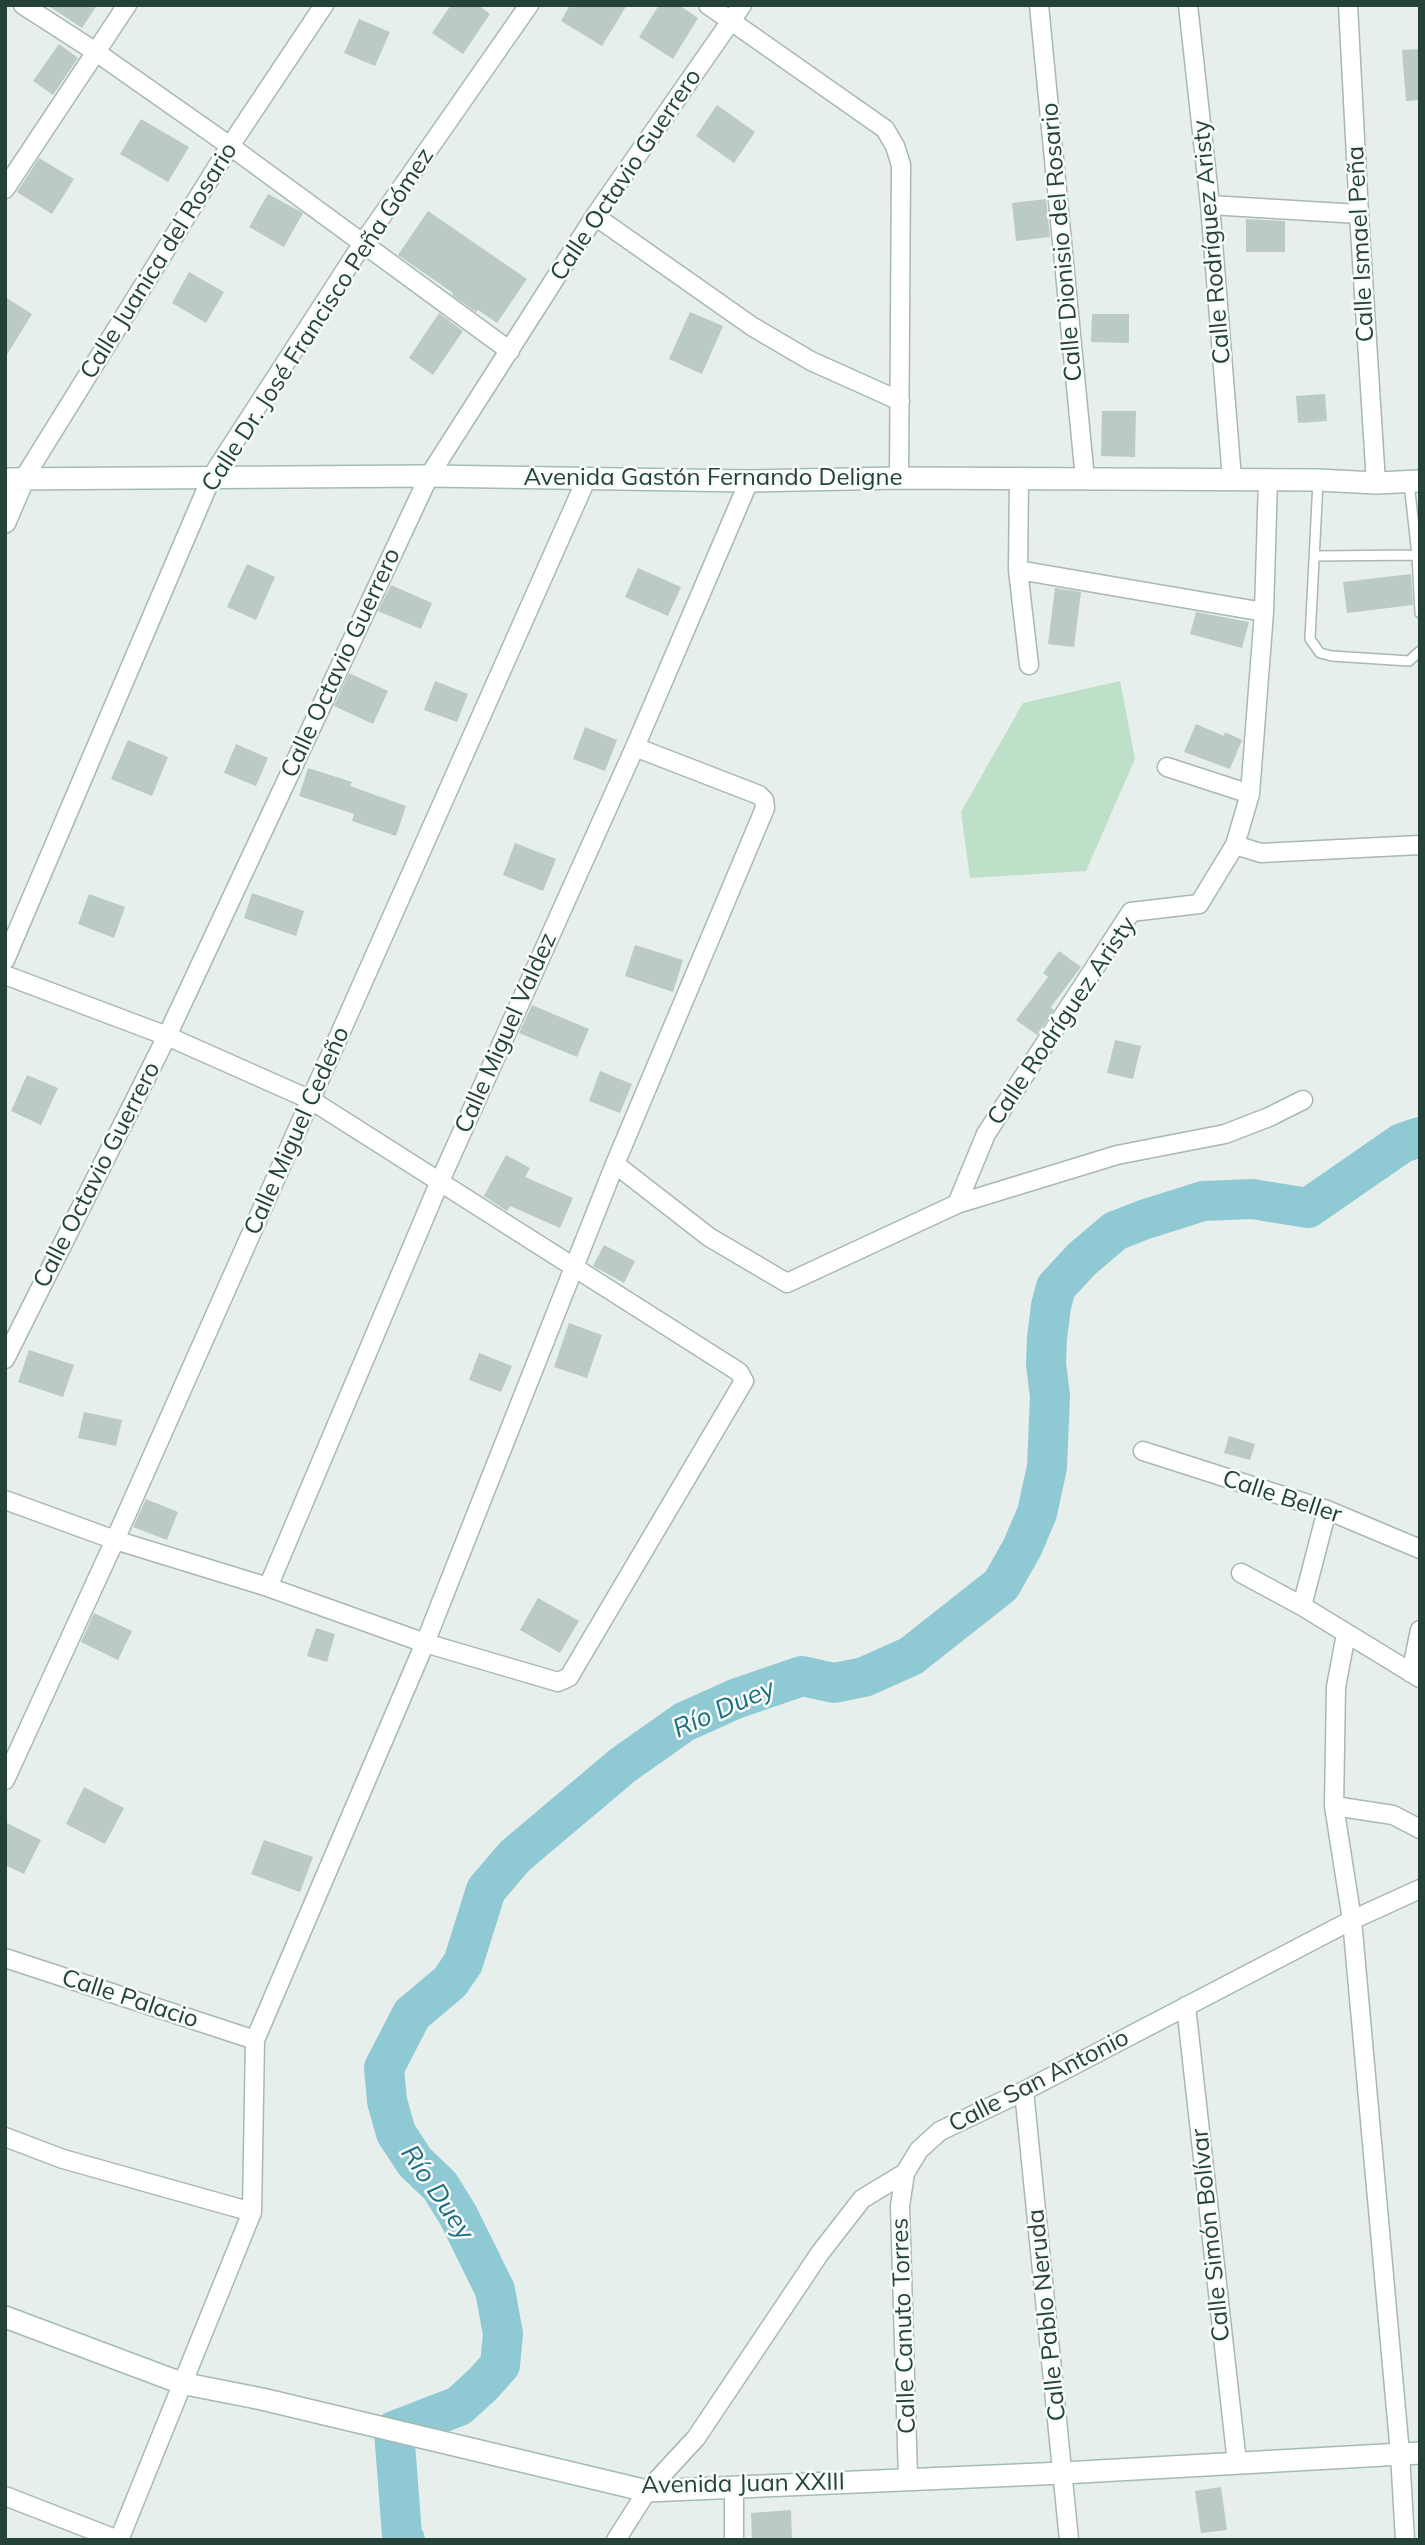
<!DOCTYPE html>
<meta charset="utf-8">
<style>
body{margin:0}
#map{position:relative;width:1425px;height:2545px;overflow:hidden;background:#e6efeb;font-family:Mulish,sans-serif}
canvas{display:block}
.frame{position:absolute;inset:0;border:7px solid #24423a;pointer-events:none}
</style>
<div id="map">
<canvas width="1425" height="2545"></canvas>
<div class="frame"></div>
</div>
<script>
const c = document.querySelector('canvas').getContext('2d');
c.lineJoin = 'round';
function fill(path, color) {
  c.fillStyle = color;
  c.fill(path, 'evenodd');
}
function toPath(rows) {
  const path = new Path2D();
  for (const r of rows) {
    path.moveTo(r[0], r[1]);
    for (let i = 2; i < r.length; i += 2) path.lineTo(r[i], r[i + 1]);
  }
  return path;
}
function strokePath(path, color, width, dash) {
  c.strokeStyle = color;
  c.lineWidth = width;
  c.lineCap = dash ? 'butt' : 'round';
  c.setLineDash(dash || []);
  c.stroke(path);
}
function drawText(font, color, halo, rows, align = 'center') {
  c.font = font + ' Mulish,sans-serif';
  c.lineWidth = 5;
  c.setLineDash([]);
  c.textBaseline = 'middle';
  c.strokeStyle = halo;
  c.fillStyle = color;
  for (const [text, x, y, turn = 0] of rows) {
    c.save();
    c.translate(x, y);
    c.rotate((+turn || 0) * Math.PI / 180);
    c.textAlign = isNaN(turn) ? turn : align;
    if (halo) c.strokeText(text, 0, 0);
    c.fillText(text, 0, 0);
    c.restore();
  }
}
const green = toPath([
 [1120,681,1135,759,1086,871,970,878,961,812,1023,703]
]);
const river = toPath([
 [405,2540,402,2535,394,2431,459,2406,483,2384,500,2365,503,2334,495,2290,458,2215,440,2186,415,2162,396,2133,387,2101,384,2068,412,2014,450,1982,463,1963,486,1890,515,1856,623,1765,684,1722,735,1699,802,1676,834,1683,864,1677,911,1656,1001,1585,1022,1548,1037,1513,1047,1467,1050,1396,1046,1364,1047,1338,1051,1306,1056,1287,1082,1259,1115,1231,1143,1220,1203,1201,1252,1199,1308,1208,1402,1143,1420,1137]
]);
const building = toPath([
 [47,5,97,5,82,28],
 [451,5,478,5,490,14,463,54,432,33],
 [570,5,627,5,602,46,561,21],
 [659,5,679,5,698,18,673,59,639,37],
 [359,19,390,32,375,66,344,53],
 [59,44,78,58,53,95,33,81],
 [1420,49,1420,100,1406,101,1402,50],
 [717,105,755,132,734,163,696,136],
 [141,119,189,147,168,182,120,154],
 [39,158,74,179,52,214,17,192],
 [268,194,303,213,284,247,249,227],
 [1046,199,1050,237,1016,241,1012,203],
 [428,211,527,279,497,323,478,310,476,312,452,295,453,293,398,255],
 [1246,219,1285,221,1285,252,1246,252],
 [189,272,224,292,206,323,172,303],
 [5,297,32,314,5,358],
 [690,312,723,326,702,374,669,359],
 [439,313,463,331,433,375,409,358],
 [1092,314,1129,314,1129,343,1091,342],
 [1325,394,1327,421,1298,423,1296,396],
 [1102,411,1136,411,1135,457,1101,456],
 [247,564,275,577,256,620,227,607],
 [638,568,681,587,668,616,625,597],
 [1411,574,1413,605,1347,613,1343,582],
 [391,585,432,603,421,629,378,611],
 [1055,588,1081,592,1074,647,1048,644],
 [1196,612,1249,622,1242,648,1190,634],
 [349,673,388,691,373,724,334,706],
 [435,681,468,694,457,722,424,710],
 [1196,724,1224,736,1225,732,1242,740,1230,769,1184,752],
 [585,727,617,740,605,771,573,759],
 [128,740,168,757,152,796,111,779],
 [236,744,268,758,256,786,224,773],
 [308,768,352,782,350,786,406,806,396,836,352,821,354,814,299,796],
 [515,843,556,859,543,891,503,875],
 [252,893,304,911,296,936,244,918],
 [89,894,125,907,114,938,78,924],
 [635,945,683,960,673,992,625,976],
 [1059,951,1081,967,1051,1007,1054,1010,1037,1035,1016,1020,1048,977,1043,973],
 [532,1005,589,1029,577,1057,519,1033],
 [1115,1040,1141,1046,1133,1079,1107,1073],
 [600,1071,632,1084,620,1113,589,1101],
 [27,1075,58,1088,41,1125,11,1111],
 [506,1155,530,1168,525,1177,573,1198,560,1228,510,1206,507,1211,484,1196],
 [604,1245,635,1261,624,1283,593,1266],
 [569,1323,602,1335,587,1378,554,1367],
 [29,1350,74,1365,63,1397,18,1382],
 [479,1353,512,1366,501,1392,469,1380],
 [84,1412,122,1420,116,1446,78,1438],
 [1229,1436,1255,1444,1250,1460,1224,1453],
 [146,1499,178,1512,167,1540,133,1527],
 [538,1598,579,1621,560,1653,520,1630],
 [94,1613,132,1631,118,1660,81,1642],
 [316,1628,335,1634,327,1662,307,1656],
 [84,1787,124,1808,105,1844,66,1824],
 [5,1822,41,1840,24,1874,5,1865],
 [264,1840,313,1857,300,1892,251,1874],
 [1221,2487,1227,2530,1201,2533,1195,2491],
 [791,2510,792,2540,752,2540,751,2513]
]);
const lane = toPath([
 [1318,481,1310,639,1320,653,1332,656,1409,661,1420,651],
 [1409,482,1417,555,1420,613],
 [1316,556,1417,555]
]);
const street = toPath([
 [23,5,96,52,230,146,510,351],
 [708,5,885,129,895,146,901,165,899,478],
 [1039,5,1085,479],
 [1188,5,1210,205,1232,479],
 [1348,5,1359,214,1376,483],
 [5,189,127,5],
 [1210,205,1359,214],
 [595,216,753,327,811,361,900,401],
 [24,478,230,146,324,5],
 [1019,479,1018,570,1029,665],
 [1018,570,1264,612],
 [1167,767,1250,794],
 [1235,845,1261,853,1420,845],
 [5,960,212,476,363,243,529,5],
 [5,975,167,1036,311,1100,739,1372,744,1381,569,1677,558,1682,425,1643,268,1587,115,1540,5,1500],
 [615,1164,709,1237,787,1283,957,1204,1117,1155,1225,1134,1269,1117,1303,1100],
 [957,1204,986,1134,1131,912,1199,904,1235,845,1250,794,1264,612,1268,480],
 [5,1359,167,1036,429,476,595,216,742,5],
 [1143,1451,1327,1510,1420,1549],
 [1241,1573,1302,1606,1420,1678],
 [268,1587,440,1181,635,747,749,481],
 [1302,1606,1327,1510],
 [1346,1634,1336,1687,1334,1806,1352,1920,1400,2454,1405,2540],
 [1411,1673,1420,1630],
 [5,1780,115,1540,586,480],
 [1334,1806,1393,1815,1420,1829],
 [5,1958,255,2040],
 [1186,2006,1237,2463],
 [1024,2091,1069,2540],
 [5,2137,63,2159,252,2212],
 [905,2173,900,2206,908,2479],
 [5,2496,118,2540],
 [119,2540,252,2212,255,2040,425,1643,615,1164,765,808,764,800,759,795,635,747],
 [616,2540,647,2491,696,2438,820,2253,862,2199,905,2173,919,2150,940,2131,1024,2091,1352,1920,1420,1889],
 [734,2540,734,2487]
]);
const secondary = toPath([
 [5,479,429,476,749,481,899,478,1318,480,1376,483,1420,481],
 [5,522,24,478],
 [5,2317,181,2383,262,2399,647,2491,1063,2473,1420,2453]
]);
const streetNames = [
 ["Calle Octavio Guerrero",626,175,-56],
 ["Calle Dionisio del Rosario",1062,242,-95],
 ["Calle Rodríguez Aristy",1212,242,-95],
 ["Calle Ismael Peña",1361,244,-93],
 ["Calle Juanica del Rosario",159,261,-58],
 ["Calle Dr. José Francisco Peña Gómez",318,320,-57],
 ["Avenida Gastón Fernando Deligne",713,478],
 ["Calle Octavio Guerrero",341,663,-65],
 ["Calle Rodríguez Aristy",1062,1021,-56],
 ["Calle Miguel Valdez",506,1033,-66],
 ["Calle Miguel Cedeño",297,1131,-66],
 ["Calle Octavio Guerrero",97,1175,-63],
 ["Calle Beller",1282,1497,18],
 ["Calle Palacio",130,1999,18],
 ["Calle San Antonio",1039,2081,-27],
 ["Calle Simón Bolívar",1211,2235,-96],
 ["Calle Pablo Neruda",1047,2315,-96],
 ["Calle Canuto Torres",904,2326,-92],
 ["Avenida Juan XXIII",743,2484,-1]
];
const waterNames = [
 ["Río Duey",724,1709,-24],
 ["Río Duey",437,2193,56]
];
fill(green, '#bfe0c8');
strokePath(river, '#8ec9d4', 40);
fill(building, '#bbcac4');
strokePath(lane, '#a8b8b2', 12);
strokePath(street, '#a8b8b2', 21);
strokePath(secondary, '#a4bbb3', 24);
strokePath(lane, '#fff', 9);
strokePath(street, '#fff', 18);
strokePath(secondary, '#fff', 21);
drawText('24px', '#24423a', '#f7fbf9', streetNames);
drawText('italic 26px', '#1c6f80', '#f7fbf9', waterNames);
</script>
